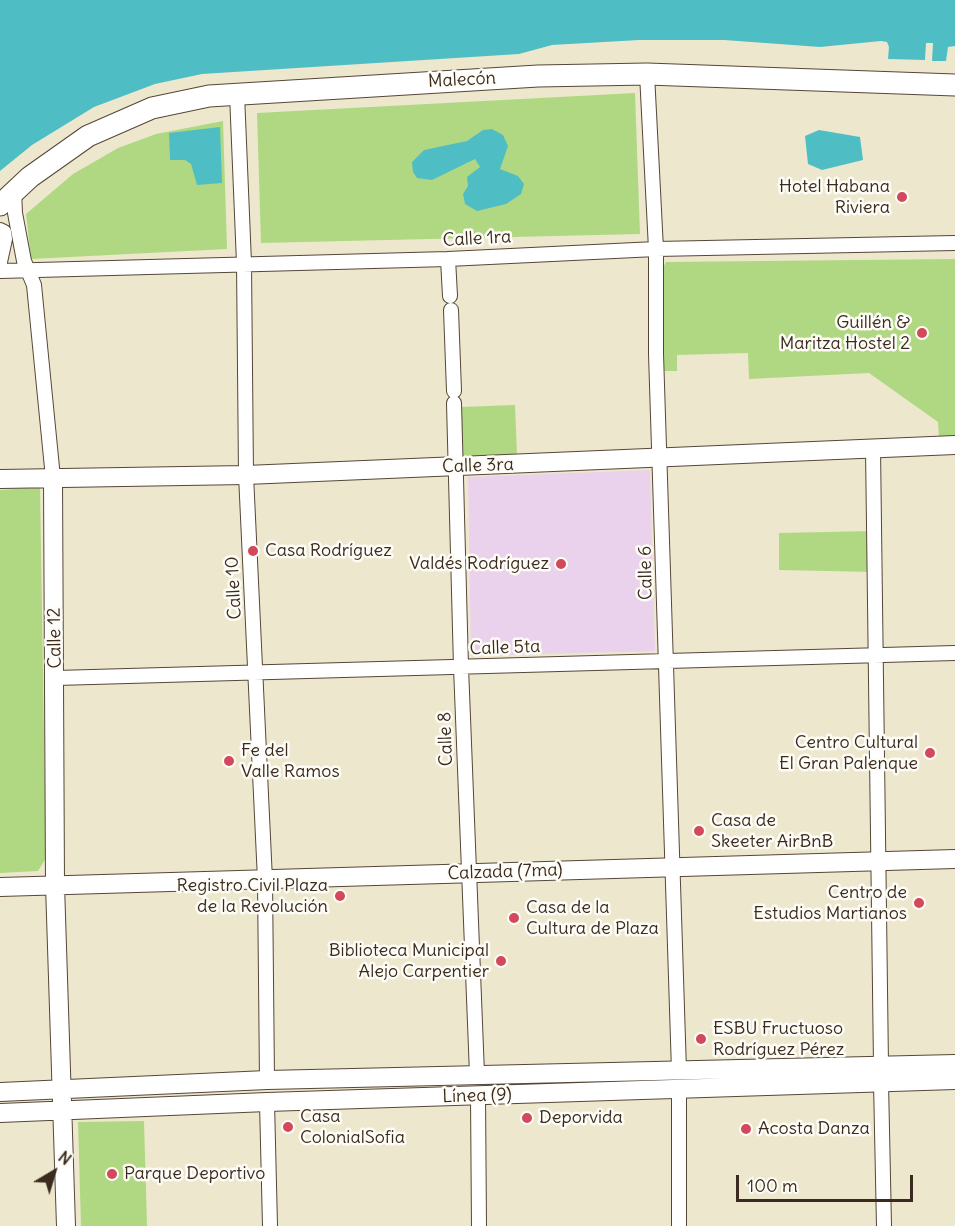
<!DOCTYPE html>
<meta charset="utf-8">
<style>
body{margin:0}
#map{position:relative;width:955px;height:1226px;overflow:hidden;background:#ede8cd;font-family:Delius,sans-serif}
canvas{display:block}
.north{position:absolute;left:24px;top:1142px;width:60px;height:60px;-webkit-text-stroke:4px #fdfcf7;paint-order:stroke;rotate:38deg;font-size:16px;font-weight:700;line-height:24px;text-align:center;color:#3b2a1e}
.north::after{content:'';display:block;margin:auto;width:21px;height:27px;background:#3b2a1e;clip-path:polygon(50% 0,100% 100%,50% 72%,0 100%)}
.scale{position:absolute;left:736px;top:1175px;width:177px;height:27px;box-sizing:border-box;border:3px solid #3b2a1e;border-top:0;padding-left:8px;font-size:18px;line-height:21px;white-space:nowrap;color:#3b2a1e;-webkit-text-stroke:4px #fdfcf7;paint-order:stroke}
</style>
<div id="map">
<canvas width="955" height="1226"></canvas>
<div class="north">N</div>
<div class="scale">100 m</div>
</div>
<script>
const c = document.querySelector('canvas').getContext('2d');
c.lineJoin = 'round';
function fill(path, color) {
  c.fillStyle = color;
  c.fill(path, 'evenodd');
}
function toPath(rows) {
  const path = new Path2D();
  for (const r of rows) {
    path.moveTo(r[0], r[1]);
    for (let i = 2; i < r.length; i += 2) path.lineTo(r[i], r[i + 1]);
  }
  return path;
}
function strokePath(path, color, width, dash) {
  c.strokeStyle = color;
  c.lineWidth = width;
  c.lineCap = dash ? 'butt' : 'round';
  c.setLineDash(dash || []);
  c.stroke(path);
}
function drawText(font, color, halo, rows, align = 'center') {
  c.font = font + ' Delius,sans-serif';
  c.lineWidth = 5;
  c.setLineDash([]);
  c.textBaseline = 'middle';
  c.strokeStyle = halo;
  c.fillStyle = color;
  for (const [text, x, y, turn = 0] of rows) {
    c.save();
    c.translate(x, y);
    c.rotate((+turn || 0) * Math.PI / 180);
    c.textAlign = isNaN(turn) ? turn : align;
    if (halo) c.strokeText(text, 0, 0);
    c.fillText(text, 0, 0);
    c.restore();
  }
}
const built = toPath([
 [650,470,655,651,471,656,468,477]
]);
const green = toPath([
 [635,93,640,234,261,243,257,113],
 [223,121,227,249,31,259,26,214,73,174,118,148,156,134],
 [955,259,955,438,939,439,938,422,869,373,749,379,748,353,677,355,677,371,664,371,661,271,666,262],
 [515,405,517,455,462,457,460,407],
 [40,487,46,858,38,871,0,873,0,490],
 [873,531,874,572,779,570,779,533],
 [144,1121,147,1226,81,1226,78,1122]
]);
const water = toPath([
 [0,0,955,0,955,46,948,47,946,61,932,61,933,43,926,43,925,60,888,59,889,47,887,42,881,41,820,47,724,40,639,40,552,45,519,54,202,74,155,84,94,107,32,145,0,171],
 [220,127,222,183,197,185,191,164,185,160,170,160,169,133],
 [492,129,503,135,508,146,500,169,518,176,524,184,521,194,506,204,477,211,465,204,463,194,468,186,467,177,480,167,475,159,432,180,417,178,413,172,412,162,424,150,467,141,483,130],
 [819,130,860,137,863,160,822,170,808,164,805,136]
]);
const minor = toPath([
 [647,74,656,249,656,354,679,1071],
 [237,94,244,263,246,475,265,880,267,1080],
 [14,191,15,213,24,261,34,285,53,478],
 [0,230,4,232,5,239,0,262],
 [448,259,450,296],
 [0,271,448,259,656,249,955,243],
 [451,310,454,391],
 [454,403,461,667,477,1074],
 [873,448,881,1066],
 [56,678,955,653],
 [881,1082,884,1226],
 [679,1090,679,1226],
 [478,1096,479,1226],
 [267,1102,270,1226]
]);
const major = toPath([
 [53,478,55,885,66,1226],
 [0,479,246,475,955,445],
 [0,887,955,859],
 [0,1092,267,1080,955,1064],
 [0,1113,267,1102,955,1080]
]);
const highway = toPath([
 [0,205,30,177,88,136,152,108,209,96,538,76,647,74,955,85]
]);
const markers = [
 [902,197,6,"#d1495b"],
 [922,333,6,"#d1495b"],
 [253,551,6,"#d1495b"],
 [561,564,6,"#d1495b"],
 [930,753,6,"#d1495b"],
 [229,761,6,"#d1495b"],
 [699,831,6,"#d1495b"],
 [340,896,6,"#d1495b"],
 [919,903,6,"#d1495b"],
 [514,918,6,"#d1495b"],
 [501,961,6,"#d1495b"],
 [701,1039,6,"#d1495b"],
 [527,1118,6,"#d1495b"],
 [288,1127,6,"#d1495b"],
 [746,1129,6,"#d1495b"],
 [112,1174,6,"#d1495b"]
];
const streetNames = [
 ["Malecón",462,80,-3],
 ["Calle 1ra",477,239,-3],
 ["Calle 3ra",478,466,-2],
 ["Calle 6",646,573,-91],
 ["Calle 10",234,588,-93],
 ["Calle 12",55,638,-91],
 ["Calle 5ta",505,648,-2],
 ["Calle 8",446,739,-92],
 ["Calzada (7ma)",505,872,-2],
 ["Línea (9)",477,1096,-2]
];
const poiNames = [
 ["Hotel Habana",890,187,"right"],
 ["Riviera",890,208,"right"],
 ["Guillén &",910,323,"right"],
 ["Maritza Hostel 2",910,344,"right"],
 ["Casa Rodríguez",265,551],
 ["Valdés Rodríguez",549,564,"right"],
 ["Centro Cultural",918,743,"right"],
 ["El Gran Palenque",918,764,"right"],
 ["Fe del",241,751],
 ["Valle Ramos",241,772],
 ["Casa de",711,821],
 ["Skeeter AirBnB",711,842],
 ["Registro Civil Plaza",328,886,"right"],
 ["de la Revolución",328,907,"right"],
 ["Centro de",907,893,"right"],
 ["Estudios Martianos",907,914,"right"],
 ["Casa de la",526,908],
 ["Cultura de Plaza",526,929],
 ["Biblioteca Municipal",489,951,"right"],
 ["Alejo Carpentier",489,972,"right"],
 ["ESBU Fructuoso",713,1029],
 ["Rodríguez Pérez",713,1050],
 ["Casa",300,1117],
 ["ColonialSofia",300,1138],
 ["Deporvida",539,1118],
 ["Acosta Danza",758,1129],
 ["Parque Deportivo",124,1174]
];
fill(built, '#ead1ec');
fill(green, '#b0d882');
fill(water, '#4fbec4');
strokePath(minor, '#564638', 16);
strokePath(major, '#564638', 20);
strokePath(highway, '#564638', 23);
strokePath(minor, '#fff', 14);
strokePath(major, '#fff', 18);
strokePath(highway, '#fff', 21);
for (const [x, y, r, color] of markers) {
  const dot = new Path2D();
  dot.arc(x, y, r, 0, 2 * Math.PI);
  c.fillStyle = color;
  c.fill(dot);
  strokePath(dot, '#fdfcf7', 2);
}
drawText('18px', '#3b2a1e', '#fdfcf7', streetNames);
drawText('18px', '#3b2a1e', '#fdfcf7', poiNames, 'left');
</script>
